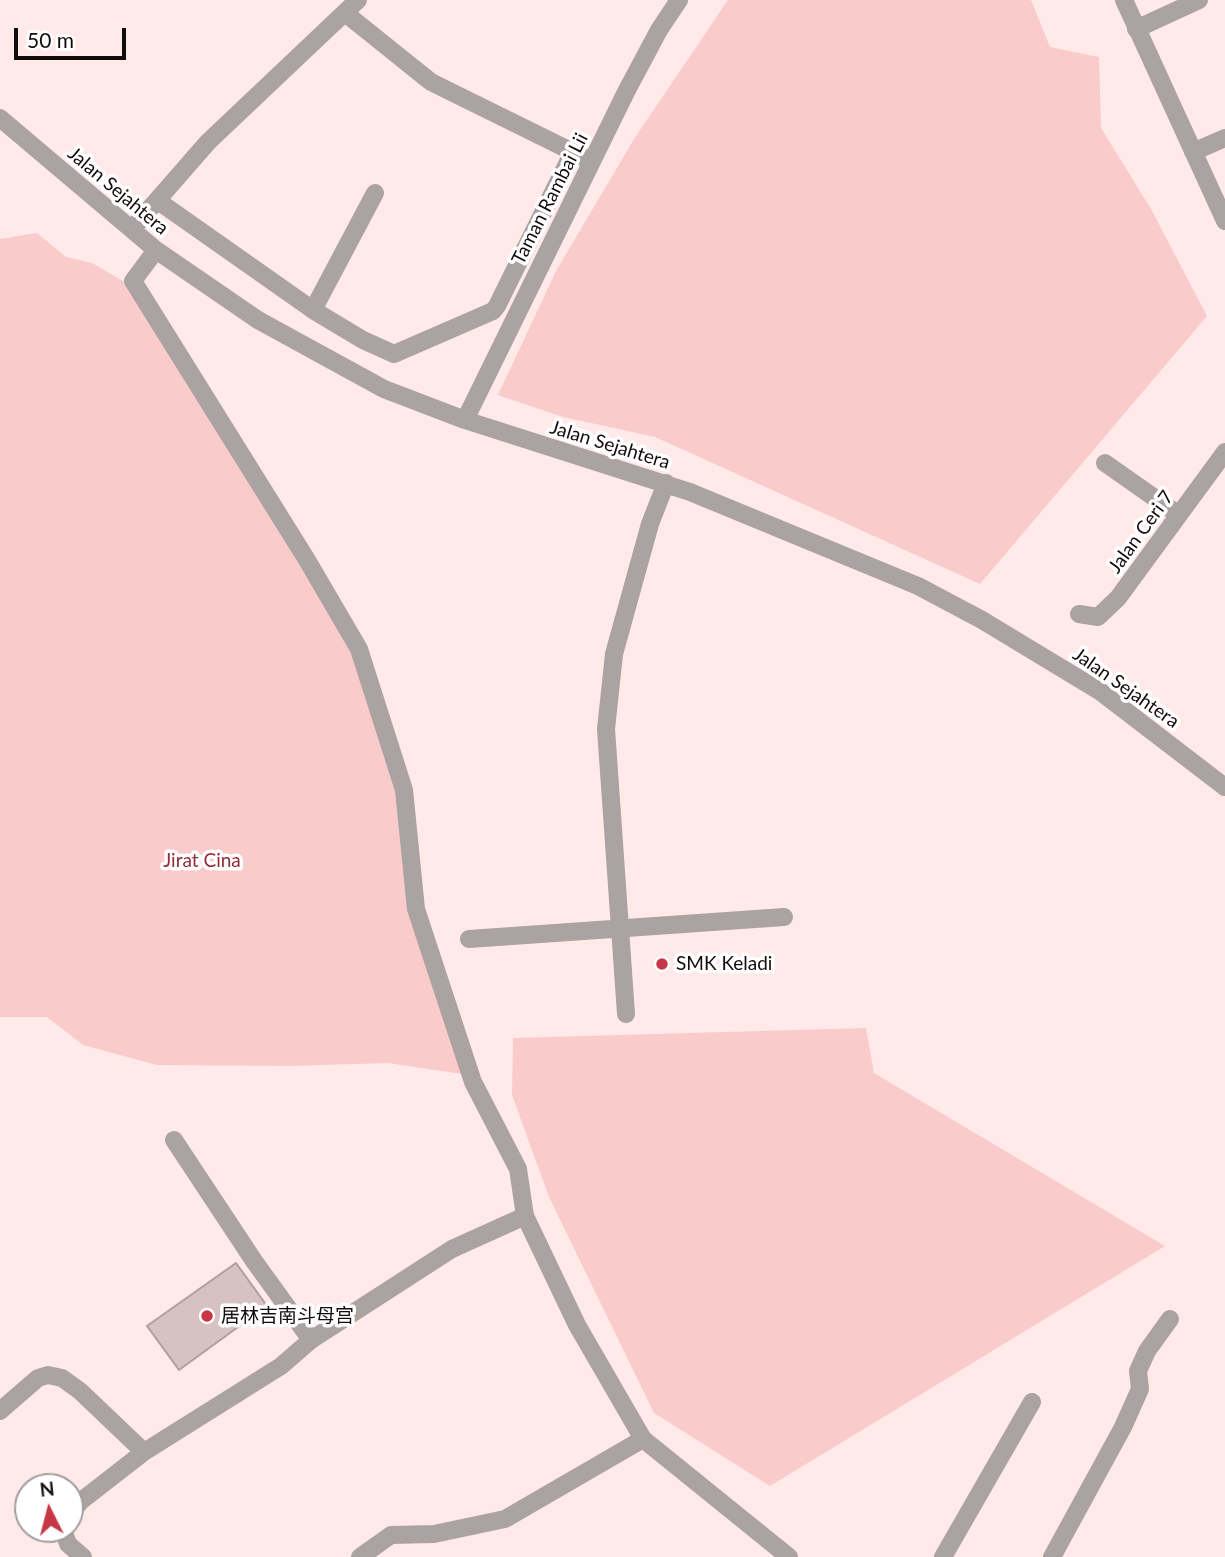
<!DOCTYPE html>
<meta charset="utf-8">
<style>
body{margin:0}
#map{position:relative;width:1225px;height:1557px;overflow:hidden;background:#ffeae9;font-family:Lato,sans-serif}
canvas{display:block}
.north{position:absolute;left:14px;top:1473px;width:70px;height:70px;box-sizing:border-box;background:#fff;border:2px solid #a19e9e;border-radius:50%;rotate:354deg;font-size:19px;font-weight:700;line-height:28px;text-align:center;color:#130c0c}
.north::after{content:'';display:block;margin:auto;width:24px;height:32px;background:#c73746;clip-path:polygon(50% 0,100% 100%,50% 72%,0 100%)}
.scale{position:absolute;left:14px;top:28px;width:112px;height:32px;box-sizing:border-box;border:4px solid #130c0c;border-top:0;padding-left:9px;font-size:21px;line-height:24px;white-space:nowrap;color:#130c0c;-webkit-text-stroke:5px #fff;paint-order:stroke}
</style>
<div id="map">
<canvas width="1225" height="1557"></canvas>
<div class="north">N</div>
<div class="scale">50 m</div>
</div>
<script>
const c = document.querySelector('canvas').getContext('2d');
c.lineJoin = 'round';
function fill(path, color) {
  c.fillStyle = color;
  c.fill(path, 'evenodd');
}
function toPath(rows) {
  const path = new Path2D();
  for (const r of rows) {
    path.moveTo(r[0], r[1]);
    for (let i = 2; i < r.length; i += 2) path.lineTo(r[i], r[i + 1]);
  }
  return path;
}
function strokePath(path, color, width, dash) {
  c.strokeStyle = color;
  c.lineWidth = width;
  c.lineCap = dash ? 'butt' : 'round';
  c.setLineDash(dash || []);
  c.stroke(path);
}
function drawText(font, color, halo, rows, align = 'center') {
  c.font = font + ' Lato,"Noto Sans SC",sans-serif';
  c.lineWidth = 7;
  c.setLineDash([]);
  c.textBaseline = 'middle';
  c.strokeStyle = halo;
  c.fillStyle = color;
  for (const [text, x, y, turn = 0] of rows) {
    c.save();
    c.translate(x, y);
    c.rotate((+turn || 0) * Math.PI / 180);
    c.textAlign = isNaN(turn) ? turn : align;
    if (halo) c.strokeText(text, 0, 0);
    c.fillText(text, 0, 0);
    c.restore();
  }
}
const green = toPath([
 [728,0,1031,0,1050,47,1099,57,1101,128,1151,209,1207,316,980,584,655,437,563,417,498,395,556,271,634,139],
 [37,233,66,257,92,263,130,285,352,652,397,791,462,1074,388,1063,289,1066,157,1065,83,1045,47,1017,0,1017,0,239],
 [866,1028,874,1073,1165,1246,770,1486,654,1413,549,1197,512,1095,513,1038]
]);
const building = toPath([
 [236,1263,267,1306,179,1370,147,1326,236,1263]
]);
const minor = toPath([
 [1124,0,1225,221],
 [345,13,431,82,583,157],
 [1136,29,1199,0],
 [0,118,156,250,258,320,384,389,465,420,690,492,918,586,982,620,1101,692,1225,787],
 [1193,152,1225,138],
 [158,201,313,310,363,340,394,354,493,311,497,306,573,152],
 [132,229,208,142,358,0],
 [156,250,133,281,307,560,359,649,404,790,416,909,473,1082,518,1169,525,1216,577,1325,643,1439,789,1557],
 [313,310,375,193],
 [465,420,626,92,659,30,679,0],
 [1105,463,1179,515],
 [1079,614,1098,617,1118,598,1225,452],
 [469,939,784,917],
 [626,1014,606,729,614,654,650,524,666,483],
 [174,1140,254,1261,311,1340],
 [0,1411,38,1378,48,1375,62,1378,80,1391,144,1452],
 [70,1514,81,1501,144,1452,281,1366,311,1340,452,1249,525,1216],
 [63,1529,68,1544,83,1557],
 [360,1557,391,1535,434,1534,505,1519,643,1439],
 [943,1557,1032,1402],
 [1052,1557,1123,1427,1140,1389,1138,1371,1147,1351,1170,1319]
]);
const markers = [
 [662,964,7,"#c73746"],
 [207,1316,7,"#c73746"]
];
const streetNames = [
 ["Jalan Sejahtera",118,191,40],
 ["Taman Rambai Lii",550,199,-63],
 ["Jalan Sejahtera",610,445,17],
 ["Jalan Ceri 7",1141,532,-54],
 ["Jalan Sejahtera",1126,688,35]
];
const parkNames = [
 ["Jirat Cina",202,861]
];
const poiNames = [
 ["SMK Keladi",676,964],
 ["居林吉南斗母宫",221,1316]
];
fill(green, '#f9cccb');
fill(building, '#d7c2c2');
strokePath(building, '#b19d9c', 2);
strokePath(minor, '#aba2a2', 18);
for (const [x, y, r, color] of markers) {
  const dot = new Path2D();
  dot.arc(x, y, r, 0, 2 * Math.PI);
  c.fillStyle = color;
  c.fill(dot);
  strokePath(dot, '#fff', 2.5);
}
drawText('19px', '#130c0c', '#fff', streetNames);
drawText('19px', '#912d35', '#fff', parkNames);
drawText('19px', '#130c0c', '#fff', poiNames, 'left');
</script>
